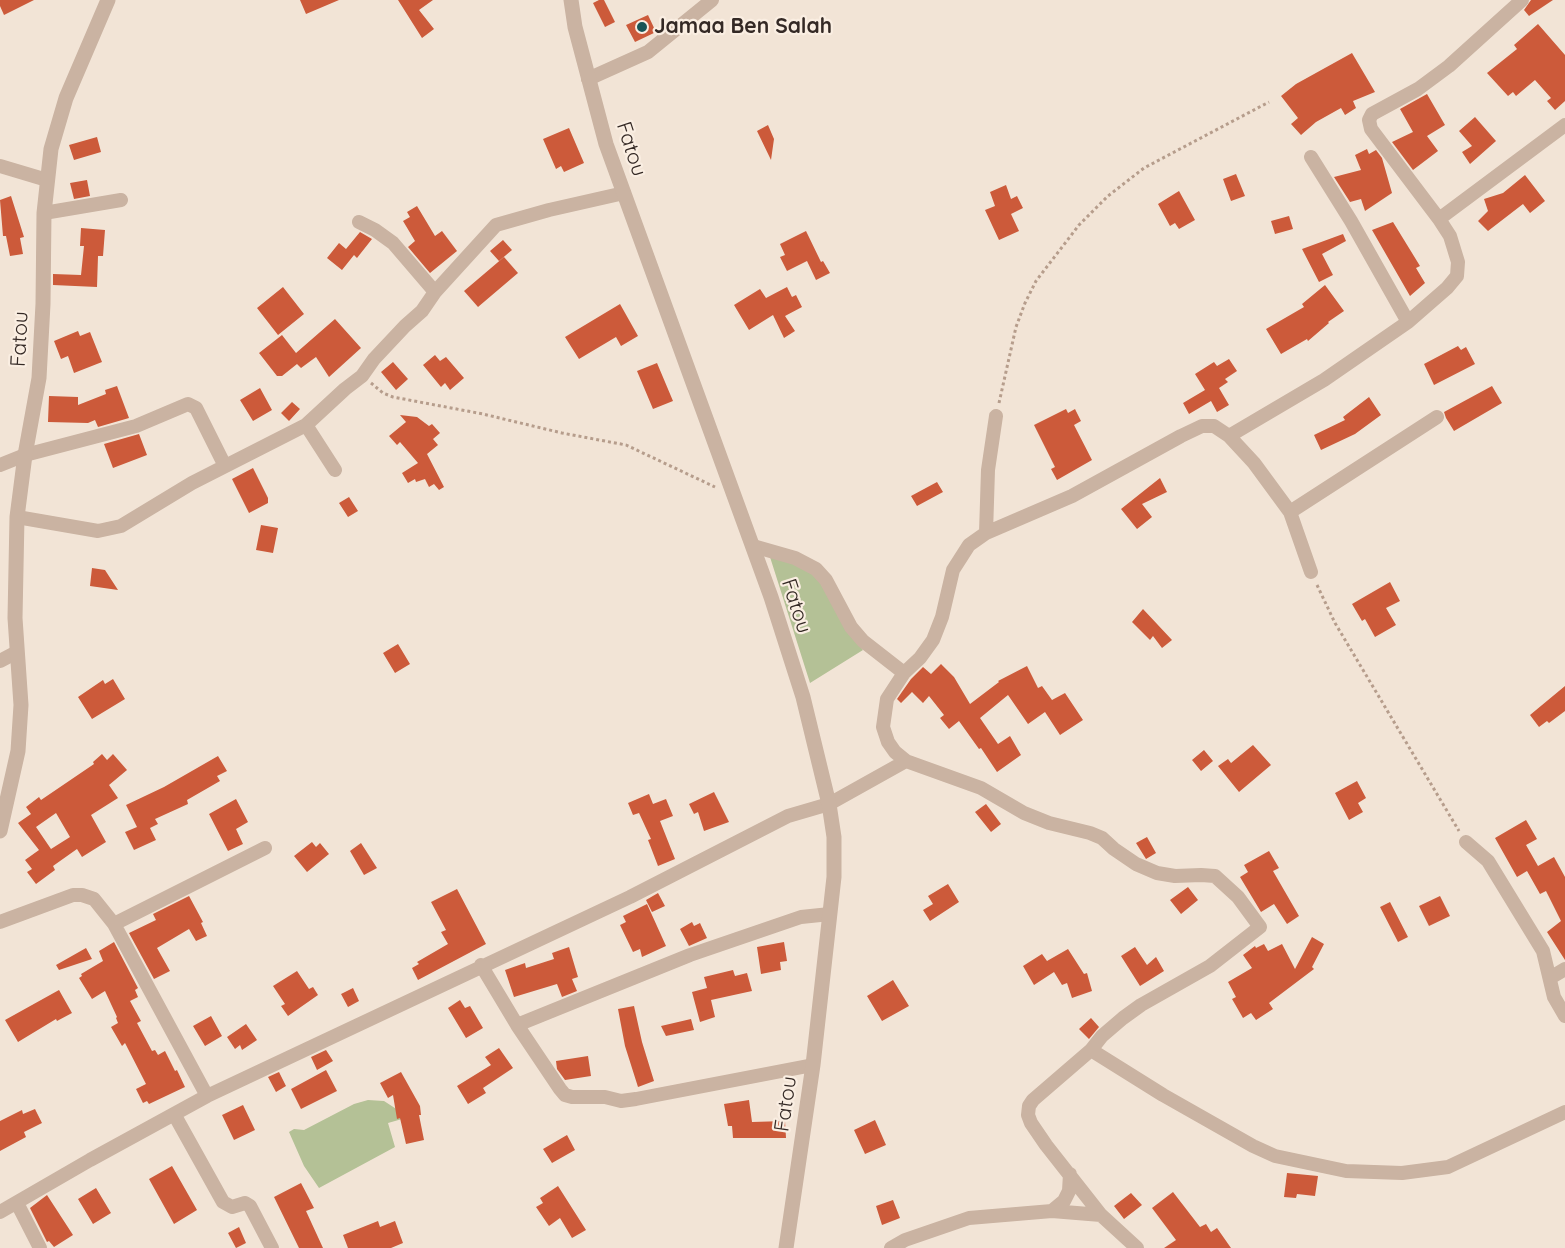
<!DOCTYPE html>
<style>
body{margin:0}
canvas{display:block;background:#f2e4d6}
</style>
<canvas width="1565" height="1248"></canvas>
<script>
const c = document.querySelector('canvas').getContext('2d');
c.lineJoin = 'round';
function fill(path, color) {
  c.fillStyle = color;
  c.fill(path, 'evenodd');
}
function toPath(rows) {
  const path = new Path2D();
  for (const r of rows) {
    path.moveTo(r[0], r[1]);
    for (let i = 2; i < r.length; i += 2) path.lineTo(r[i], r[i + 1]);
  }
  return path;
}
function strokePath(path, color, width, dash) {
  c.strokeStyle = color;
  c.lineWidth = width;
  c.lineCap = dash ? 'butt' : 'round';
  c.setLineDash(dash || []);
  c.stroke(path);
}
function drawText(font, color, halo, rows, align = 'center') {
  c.font = font + ' Quicksand,sans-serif';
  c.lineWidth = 4.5;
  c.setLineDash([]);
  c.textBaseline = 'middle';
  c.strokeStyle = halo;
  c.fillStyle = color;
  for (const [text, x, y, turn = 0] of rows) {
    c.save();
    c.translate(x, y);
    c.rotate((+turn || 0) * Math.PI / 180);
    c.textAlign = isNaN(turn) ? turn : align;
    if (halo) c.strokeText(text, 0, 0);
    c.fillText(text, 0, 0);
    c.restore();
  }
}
const green = toPath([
 [771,554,815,573,840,619,863,650,810,683,770,557],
 [368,1100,384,1101,401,1112,402,1119,388,1123,395,1147,319,1188,304,1166,289,1132,294,1129,304,1130,354,1104]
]);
const building = toPath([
 [0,0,34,0,4,15,0,6],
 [300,0,339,0,306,14],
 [398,0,433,0,419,10,434,29,422,38],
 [599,0,604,0,615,22,605,27,593,3],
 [1531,0,1553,0,1529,16,1524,10],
 [648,15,656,32,635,42,626,25],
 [1538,24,1565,55,1565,101,1555,110,1547,101,1551,98,1535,80,1516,96,1513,92,1508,96,1487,73,1517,49,1514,45],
 [1352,53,1375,92,1353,101,1356,108,1345,115,1341,108,1316,122,1301,135,1291,124,1298,118,1281,96,1296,84],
 [1427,94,1445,125,1427,136,1438,151,1413,170,1392,142,1413,132,1400,109],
 [1475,117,1496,141,1470,164,1462,152,1472,146,1459,131],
 [768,125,774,139,771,160,757,131],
 [569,128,584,163,564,172,561,166,556,169,543,139],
 [97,137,101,152,74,160,69,145],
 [1367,149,1369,154,1376,150,1382,158,1392,193,1365,211,1361,199,1350,202,1334,177,1361,170,1355,155],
 [1236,174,1245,196,1231,201,1223,179],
 [1525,175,1545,201,1530,213,1523,204,1488,231,1478,221,1488,211,1484,199,1503,193],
 [87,180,90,196,74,199,70,183],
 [1006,185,1011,199,1017,196,1023,208,1011,214,1019,231,999,240,985,210,995,206,990,192],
 [1179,191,1195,220,1179,229,1175,223,1170,226,1158,204],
 [11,196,24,237,20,238,23,254,10,256,6,236,3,236,0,200],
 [417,206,435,236,442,231,457,251,430,273,408,247,415,241,403,221,410,217,407,212],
 [1289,216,1293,229,1275,234,1271,221],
 [1393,222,1420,266,1416,268,1425,283,1410,296,1372,230],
 [81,228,105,230,103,256,98,256,97,287,53,285,53,274,81,275,84,246,80,246],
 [806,231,821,262,823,261,830,273,816,280,807,261,787,271,780,257,785,255,780,244],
 [360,232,372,239,357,258,354,255,342,270,327,258,339,243,346,249],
 [1343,234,1346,241,1322,254,1333,275,1319,282,1302,249],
 [503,240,512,250,499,261,490,251],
 [504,257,518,273,478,307,464,291],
 [1325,285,1344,311,1328,322,1329,323,1308,341,1307,339,1281,354,1266,329,1304,307,1302,304],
 [283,287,304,314,278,335,257,308],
 [787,287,792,297,796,295,802,307,785,316,795,331,784,338,773,315,749,330,734,305,760,289,766,298],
 [620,304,638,336,621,346,616,337,579,359,565,337],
 [335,319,361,348,329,377,316,357,301,368,297,364,282,376,277,376,259,353,282,335,296,353],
 [78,331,80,336,90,332,102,362,74,373,68,356,61,359,54,341],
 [1458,346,1461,350,1466,347,1475,364,1434,385,1424,364],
 [435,355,440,361,446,357,464,378,450,390,445,383,441,387,423,365],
 [1229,359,1237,371,1225,379,1228,382,1219,388,1229,405,1217,412,1211,401,1189,414,1183,403,1205,390,1195,374,1214,362,1217,366],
 [393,362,408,379,396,390,381,372],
 [657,363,673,401,653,409,637,371],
 [117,386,129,418,98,427,95,420,88,423,48,422,49,396,78,397,78,405,106,394,105,390],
 [1492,386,1502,403,1454,431,1446,418,1444,412],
 [260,388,272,410,253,421,240,400],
 [1369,397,1381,415,1355,434,1321,450,1314,435,1345,420,1343,417],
 [292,402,300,409,289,421,281,413],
 [1066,409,1068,413,1075,409,1081,421,1074,425,1092,460,1057,480,1051,469,1055,467,1034,425],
 [400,415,417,417,429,426,432,424,440,433,433,439,438,445,427,454,444,487,439,490,434,484,429,487,425,479,416,482,415,479,408,483,402,473,418,463,400,442,397,445,389,436,406,422],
 [139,434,147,455,113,468,104,444],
 [253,468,268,498,268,503,249,513,232,479],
 [1160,478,1167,492,1142,504,1152,517,1137,529,1121,509],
 [937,482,943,492,917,506,911,496],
 [349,497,358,511,348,517,339,503],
 [261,525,278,528,273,553,256,550],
 [92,568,105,570,118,590,90,586],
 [1390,582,1400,601,1386,608,1396,625,1375,637,1365,619,1362,621,1352,604],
 [1143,609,1172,640,1162,648,1153,636,1150,640,1132,622],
 [398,644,410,664,395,673,383,653],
 [941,664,954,677,970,704,999,682,998,681,1027,666,1038,688,1042,686,1052,700,1065,693,1083,720,1060,735,1045,712,1028,724,1008,695,980,718,998,744,1010,736,1021,755,997,772,981,748,979,749,959,721,949,729,940,718,944,715,929,696,923,703,912,692,901,703,897,699,911,679,923,667,931,674],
 [113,679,125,699,92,719,78,697,103,680,105,684],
 [1565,686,1565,711,1549,723,1547,721,1539,727,1530,715],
 [1253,745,1271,765,1239,792,1218,766,1228,759,1231,763],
 [1204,750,1213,761,1201,771,1192,760],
 [102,754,107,760,113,754,127,770,109,785,118,798,91,815,106,842,82,857,77,849,53,866,55,870,36,884,27,872,32,869,25,860,39,850,18,823,31,814,26,807,39,797,41,800,94,764,93,762],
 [56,813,70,837,51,849,36,827],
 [218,756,227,771,217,776,220,781,187,800,188,804,155,819,158,824,150,828,156,840,134,850,125,832,137,827,126,805,164,787],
 [1357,781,1366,798,1358,803,1363,812,1349,820,1335,793],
 [714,792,729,822,704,831,698,812,694,814,689,804],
 [649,794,653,804,666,799,673,816,660,821,675,859,658,866,648,840,651,839,639,813,633,815,628,803],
 [236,799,248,822,236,829,243,844,228,851,209,814],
 [986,804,1001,824,991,832,975,812],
 [1526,820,1537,839,1526,845,1538,866,1554,857,1565,877,1565,960,1547,932,1561,921,1546,891,1540,894,1527,871,1517,877,1495,838],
 [1147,837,1156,853,1146,859,1136,843],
 [312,842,316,847,320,843,329,854,307,872,294,856],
 [361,843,377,868,364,875,350,851],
 [1269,851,1279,868,1273,871,1299,916,1287,924,1274,904,1261,912,1240,877,1248,872,1244,865],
 [948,884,959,902,930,921,923,910,933,904,928,896],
 [1188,887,1198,900,1181,914,1170,900],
 [457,889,486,944,418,980,412,968,419,964,417,962,448,944,441,932,446,930,431,902],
 [658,893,665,906,652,912,646,900],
 [189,896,203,922,201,923,207,936,196,941,189,929,157,948,170,971,154,979,129,933,156,920,153,914],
 [1440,896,1450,916,1429,926,1419,906],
 [1390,902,1408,937,1398,942,1380,907],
 [647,904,666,946,642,957,640,949,633,952,620,925,626,922,623,916],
 [692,922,694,926,700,923,707,938,689,946,680,929],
 [1312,937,1324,944,1312,967,1314,969,1269,1003,1273,1009,1256,1020,1251,1013,1243,1018,1232,999,1236,997,1228,982,1252,968,1243,955,1255,946,1256,948,1264,944,1268,951,1282,944,1295,969],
 [114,942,138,988,135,990,138,997,130,1001,141,1021,137,1023,152,1051,155,1050,158,1055,165,1051,175,1071,177,1070,185,1087,149,1104,147,1101,143,1103,136,1089,146,1084,125,1043,122,1046,111,1027,118,1023,116,1018,117,1017,105,991,92,999,79,978,82,976,81,974,103,961,99,951],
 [784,942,787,961,780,962,781,970,761,974,757,947],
 [569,947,578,977,572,979,577,991,562,997,557,984,514,997,505,970,525,963,526,968,554,959,552,953],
 [1135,947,1147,965,1156,957,1164,971,1140,986,1121,956],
 [86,948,92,959,59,970,56,965],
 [1068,949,1084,974,1087,973,1092,991,1072,998,1067,983,1062,985,1054,972,1034,985,1023,966,1042,954,1047,961],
 [733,970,735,976,747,973,752,991,711,1000,715,1017,700,1022,692,992,707,988,704,977],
 [297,971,309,989,313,987,318,995,288,1016,281,1006,285,1004,273,986],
 [893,980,909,1006,882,1021,867,996],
 [353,988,359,1001,348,1007,341,994],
 [59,990,72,1013,57,1021,56,1019,18,1042,5,1020],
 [460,1000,465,1008,470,1006,483,1028,466,1038,448,1008],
 [634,1006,642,1042,654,1081,638,1087,625,1046,618,1009],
 [211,1016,222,1036,205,1046,193,1026],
 [1091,1018,1099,1027,1089,1039,1079,1029],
 [691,1019,694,1030,666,1036,661,1026],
 [246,1024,257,1040,242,1050,240,1045,235,1049,227,1037],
 [499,1048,513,1068,483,1088,486,1093,468,1104,457,1086,491,1065,485,1057],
 [326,1050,333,1061,317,1070,311,1057],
 [588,1056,591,1076,565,1080,557,1069,556,1061],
 [326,1070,337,1091,301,1109,291,1089],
 [279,1072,286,1086,276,1092,268,1077],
 [401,1072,420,1106,421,1115,419,1115,424,1140,406,1144,400,1118,397,1119,393,1095,388,1098,380,1083],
 [749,1100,752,1122,785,1121,786,1138,733,1138,732,1126,728,1126,724,1104],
 [243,1105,255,1130,234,1140,222,1115],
 [35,1109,42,1123,24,1132,26,1137,0,1151,0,1121,22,1110,23,1114],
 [875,1120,886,1145,865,1154,854,1130],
 [567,1135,575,1150,552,1163,543,1149],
 [172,1166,197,1210,174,1224,149,1179],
 [1287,1173,1318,1176,1315,1196,1297,1194,1296,1198,1284,1197],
 [301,1183,314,1208,306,1211,323,1248,299,1248,274,1197],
 [558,1186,586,1230,572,1238,560,1218,549,1226,536,1207,543,1203,540,1198],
 [96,1188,111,1213,93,1224,78,1199],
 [1173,1192,1200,1227,1206,1224,1211,1232,1217,1228,1231,1248,1164,1248,1176,1240,1152,1208],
 [1131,1193,1142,1205,1124,1219,1114,1206],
 [47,1195,73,1235,54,1247,49,1241,47,1242,30,1208],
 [893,1200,900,1218,882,1225,876,1206],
 [378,1221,380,1227,395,1221,403,1243,391,1248,348,1248,343,1235],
 [239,1227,246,1243,236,1248,228,1233]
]);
const path = toPath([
 [371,383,383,393,393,397,483,414,562,433,626,445,715,487],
 [999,403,1016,327,1025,303,1036,281,1079,225,1108,196,1144,168,1269,102],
 [1317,585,1335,623,1459,831]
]);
const minor = toPath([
 [588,79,648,52,712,0],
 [1311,157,1351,221,1408,322],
 [0,166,47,180],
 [44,213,121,200],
 [1439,219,1565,125],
 [359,222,375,230,393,243,435,292],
 [306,425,335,470],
 [1229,436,1324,380,1408,322,1447,288,1457,276,1458,262,1450,236,1439,219,1371,129,1369,120,1372,114,1418,89,1449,66,1522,0],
 [0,465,25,455,136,426,188,404,196,408,225,466],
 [1290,512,1437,417],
 [17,517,98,531,121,526,192,483,306,425,345,389,362,376,374,359,405,326,422,311,435,292,496,225,549,210,624,193],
 [986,533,988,470,996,416],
 [753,546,795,558,816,569,826,580,851,627,863,641,904,673],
 [0,661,17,652],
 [1466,842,1488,861,1543,951,1554,997,1565,1016],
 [0,922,73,895,82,895,94,899,114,924,207,1096],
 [114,924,265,848],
 [481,965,517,1025,560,1089,565,1095,572,1097,605,1097,621,1101,636,1099,813,1065],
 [1550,978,1565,969],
 [517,1025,690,955,801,917,830,914],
 [1091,1050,1163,1095,1253,1146,1275,1156,1346,1171,1402,1173,1448,1167,1565,1112],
 [174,1114,223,1202,232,1207,245,1203,250,1206,272,1248],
 [17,1203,40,1248],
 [1052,1211,1064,1201,1069,1191,1070,1174],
 [0,1212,90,1160,207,1096,630,897,788,816,829,804,906,761],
 [1101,1215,1046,1145,1031,1123,1028,1115,1029,1106,1033,1100,1091,1050,1102,1036,1123,1018,1141,1005,1210,966,1260,927,1238,897,1215,876,1201,875,1175,876,1157,873,1136,864,1114,849,1102,838,1090,833,1049,823,1024,813,981,788,906,761,895,752,888,742,883,727,887,699,904,673,920,658,933,640,942,617,953,570,969,545,986,533,1072,496,1181,436,1202,426,1214,426,1229,436,1254,463,1290,512,1311,572],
 [891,1248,905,1240,969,1218,1052,1211,1101,1215,1137,1248]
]);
const tertiary = toPath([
 [571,0,575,27,606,144,771,597,803,697,829,804,834,837,834,877,813,1065,786,1248],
 [0,831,18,751,21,705,15,618,17,517,25,455,39,378,43,304,44,213,51,149,66,98,108,0]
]);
const markers = [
 [642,27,6,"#195557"]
];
const poiNames = [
 ["Jamaa Ben Salah",654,27]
];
const streetNames = [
 ["Fatou",631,149,72],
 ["Fatou",20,339,-87],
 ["Fatou",796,606,72],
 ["Fatou",786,1104,-82]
];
fill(green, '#b4c196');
fill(building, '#cc5a3a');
strokePath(path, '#b69d8c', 3, [3, 3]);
strokePath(minor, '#cab3a2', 14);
strokePath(tertiary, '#cab3a2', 15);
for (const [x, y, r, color] of markers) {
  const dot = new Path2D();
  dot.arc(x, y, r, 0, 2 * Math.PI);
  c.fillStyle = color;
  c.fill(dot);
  strokePath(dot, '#faeee2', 2);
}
drawText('bold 21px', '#342925', '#faeee2', poiNames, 'left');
drawText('21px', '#342925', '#faeee2', streetNames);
</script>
